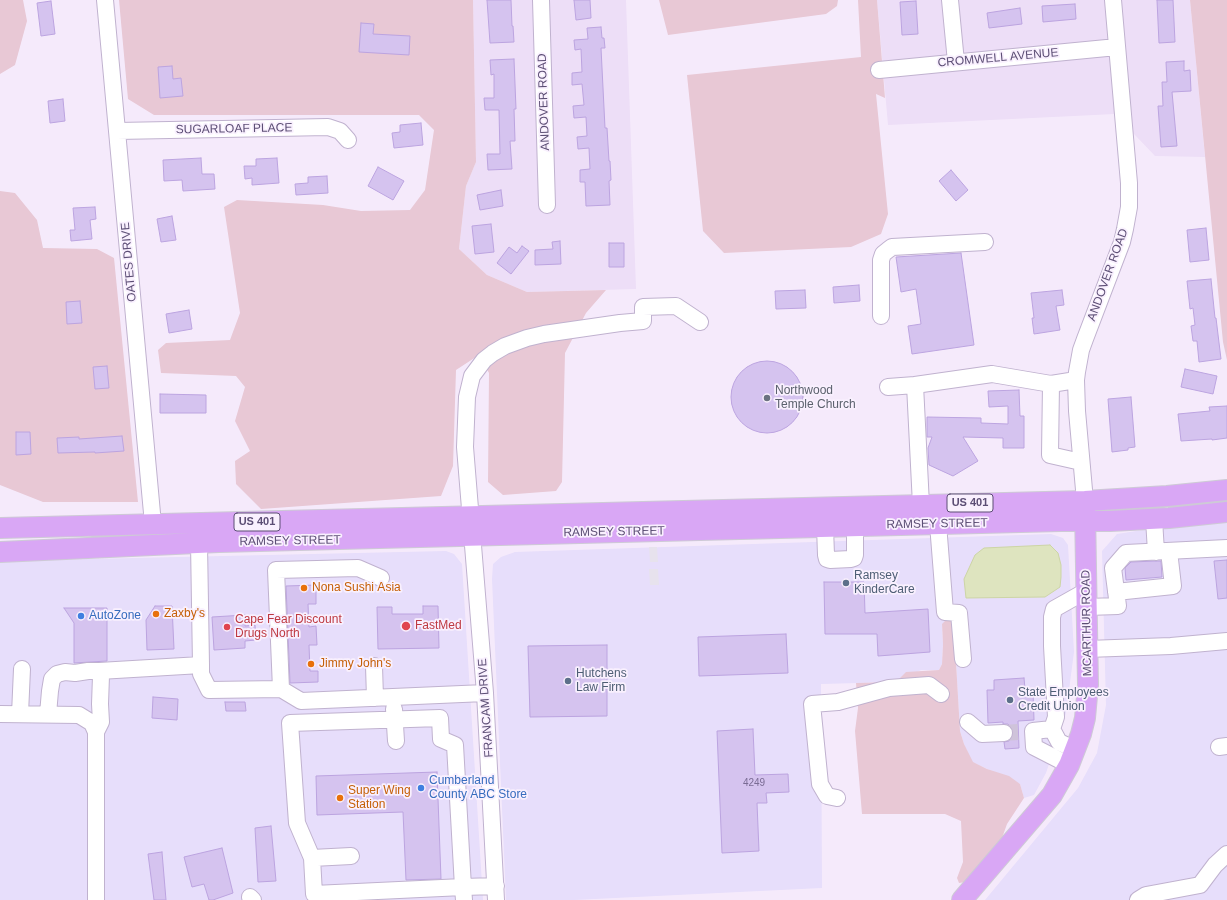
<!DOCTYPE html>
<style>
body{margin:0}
canvas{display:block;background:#f5eafb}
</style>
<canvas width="1227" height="900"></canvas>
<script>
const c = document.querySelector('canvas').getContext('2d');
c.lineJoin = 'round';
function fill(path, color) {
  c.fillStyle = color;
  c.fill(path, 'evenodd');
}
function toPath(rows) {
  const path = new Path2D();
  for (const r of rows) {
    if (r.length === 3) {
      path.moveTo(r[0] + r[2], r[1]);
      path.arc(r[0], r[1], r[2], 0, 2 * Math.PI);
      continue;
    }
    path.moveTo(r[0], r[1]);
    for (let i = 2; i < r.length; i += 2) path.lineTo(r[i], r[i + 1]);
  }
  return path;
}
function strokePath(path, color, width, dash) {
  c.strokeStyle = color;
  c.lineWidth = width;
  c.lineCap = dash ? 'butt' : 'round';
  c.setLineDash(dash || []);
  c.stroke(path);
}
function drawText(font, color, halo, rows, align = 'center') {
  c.font = font + ' Helvetica,sans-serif';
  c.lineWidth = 3.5;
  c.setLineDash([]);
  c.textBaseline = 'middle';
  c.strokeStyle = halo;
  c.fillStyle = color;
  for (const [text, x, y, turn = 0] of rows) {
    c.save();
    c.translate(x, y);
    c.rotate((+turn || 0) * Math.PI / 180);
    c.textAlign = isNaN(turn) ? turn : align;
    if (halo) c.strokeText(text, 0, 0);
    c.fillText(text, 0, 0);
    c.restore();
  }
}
const residential = toPath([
 [473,0,626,0,636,289,527,292,487,275,459,249,466,186,476,162],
 [877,0,1190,0,1205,157,1155,156,1115,114,888,125]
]);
const commercial = toPath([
 [1227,517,1227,900,985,900,1078,788,1097,753,1106,705,1102,551,1117,534],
 [1051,534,1063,538,1068,545,1074,652,1066,713,1046,773,1034,795,1024,798,1020,784,972,762,964,744,960,731,954,628,942,624,943,644,942,664,939,670,921,670,896,682,821,684,822,888,574,900,506,900,492,579,493,564,501,557,515,552],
 [446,551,454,554,462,564,483,900,0,900,0,561]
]);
const industrial = toPath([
 [649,547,657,547,658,562,650,562],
 [649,569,658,569,659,585,650,585]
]);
const green = toPath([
 [0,0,23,0,27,21,15,65,0,74],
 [119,0,473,0,476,162,466,186,459,249,487,275,527,292,606,290,586,313,565,353,562,482,556,491,503,495,488,482,489,373,479,355,456,370,453,466,441,496,261,509,236,484,235,461,250,451,235,421,245,387,236,376,161,373,158,350,166,343,230,340,240,313,224,207,237,200,323,205,361,211,410,210,425,190,434,130,419,115,154,115,128,99],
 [659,0,838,0,837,6,826,14,668,35],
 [858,0,877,0,885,98,876,94,888,214,881,234,851,247,724,253,703,231,687,75,861,57],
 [1190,0,1227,0,1227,360,1223,342],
 [0,191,15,193,37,220,43,248,97,249,114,258,138,502,43,502,0,485],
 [950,620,954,628,960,731,964,744,973,762,987,769,1009,776,1020,784,1024,798,1007,824,1002,838,965,882,959,883,957,878,963,862,961,821,945,814,862,814,855,731,858,708,856,683,896,682,906,672,939,670,942,664,943,644,942,624,945,621]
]);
const water = toPath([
 [1050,545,1058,553,1061,565,1061,577,1060,587,1045,597,966,598,964,579,975,555,984,548,1050,545]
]);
const building = toPath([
 [487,0,511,0,512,26,513,26,514,42,490,43,487,0],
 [574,0,590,0,591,18,576,20,574,0],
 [1157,0,1173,0,1175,42,1159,43,1157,0],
 [51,1,55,34,41,36,37,3,51,1],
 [916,1,918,34,902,35,900,2,916,1],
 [1075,4,1076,19,1043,22,1042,6,1075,4],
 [1020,8,1022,24,989,28,987,13,1020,8],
 [361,23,374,24,373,34,410,36,409,55,359,52,361,23],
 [601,27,602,38,604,38,605,48,601,48,605,128,607,128,609,161,610,161,611,180,609,181,610,205,586,206,585,182,580,182,580,170,590,169,589,148,578,149,577,137,587,136,586,117,574,118,573,106,584,105,582,84,572,85,572,73,582,72,581,49,575,50,574,40,588,39,587,28,601,27],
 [514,59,516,109,514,109,515,141,510,141,512,169,488,170,487,154,500,154,499,110,485,110,484,98,494,98,494,74,491,75,490,60,514,59],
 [1184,61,1184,71,1190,70,1191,91,1172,92,1177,146,1161,147,1158,106,1163,106,1162,82,1167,82,1166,62,1184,61],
 [172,66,173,79,181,78,183,96,160,98,158,67,172,66],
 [63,99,65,121,50,123,48,101,63,99],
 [421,123,423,145,394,148,392,133,400,132,400,125,421,123],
 [201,158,202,174,214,174,215,189,183,191,182,180,164,181,163,160,201,158],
 [277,158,279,183,252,185,252,178,245,179,244,166,256,166,256,159,277,158],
 [378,167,404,181,393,200,368,186,378,167],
 [951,170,968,190,956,201,939,181,951,170],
 [327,176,328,193,296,195,295,184,308,183,308,177,327,176],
 [501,190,503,206,480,210,477,195,501,190],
 [95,207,96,219,90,220,92,239,71,241,70,230,75,230,73,208,95,207],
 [172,216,176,240,161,242,157,219,172,216],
 [491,224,494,252,475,254,472,226,491,224],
 [1206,228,1209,260,1190,262,1187,230,1206,228],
 [560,241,561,264,535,265,535,250,553,249,552,242,560,241],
 [609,243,624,243,624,267,609,267,609,243],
 [522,246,529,251,511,274,497,263,509,247,517,253,522,246],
 [961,253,974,345,912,354,908,326,921,324,916,289,901,292,896,257,961,253],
 [1211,279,1215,318,1216,318,1221,359,1199,362,1197,341,1193,341,1191,326,1195,325,1193,308,1190,309,1187,281,1211,279],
 [859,285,860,301,834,303,833,287,859,285],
 [805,290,806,308,776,309,775,291,805,290],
 [1062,290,1064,305,1056,306,1060,330,1034,334,1032,318,1034,318,1031,293,1062,290],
 [80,301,82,323,67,324,66,302,80,301],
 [189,310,192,329,169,333,166,314,189,310],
 [767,397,36],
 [107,366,109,388,95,389,93,367,107,366],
 [1185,369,1217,376,1213,394,1181,387,1185,369],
 [1019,390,1020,416,1024,416,1024,448,1003,448,1003,438,963,437,978,461,953,476,929,465,928,448,932,437,927,437,927,417,981,418,981,423,1008,424,1008,406,989,407,988,391,1019,390],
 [160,394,206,395,206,413,160,413,160,394],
 [1131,397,1135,447,1128,448,1128,450,1112,452,1108,399,1131,397],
 [1227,406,1227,438,1212,440,1212,439,1181,441,1178,414,1210,411,1209,407,1227,406],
 [16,432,30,432,31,454,16,455,16,432],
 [122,436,124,451,95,453,95,452,58,453,57,438,79,437,79,439,122,436],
 [1227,560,1227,598,1218,599,1214,561,1227,560],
 [1156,561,1161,561,1162,577,1126,580,1125,568,1131,562,1156,561],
 [824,582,864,582,865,613,928,609,930,652,878,656,877,634,825,634,824,582],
 [316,585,316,604,308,604,309,627,316,626,317,645,309,645,310,671,318,671,318,682,290,683,286,586,316,585],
 [155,606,172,606,174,649,147,650,146,620,155,606],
 [423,606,438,606,439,648,378,649,377,607,392,607,392,614,423,614,423,606],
 [64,608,107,608,107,661,74,663,74,623,64,608],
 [245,615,245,626,255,625,256,640,245,641,245,648,214,650,212,617,245,615],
 [786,634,788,673,699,676,698,637,786,634],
 [607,645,607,716,530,717,528,646,607,645],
 [1024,678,1025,689,1033,691,1034,720,1018,721,1019,748,1005,749,1004,742,1009,741,1012,738,1013,732,1012,728,1008,724,1003,724,1003,722,988,723,987,690,994,690,994,680,1024,678],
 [153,697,178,699,177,720,152,718,153,697],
 [225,702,245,702,246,711,226,711,225,702],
 [753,729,755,775,788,774,789,792,766,793,767,803,757,803,759,851,722,853,717,731,753,729],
 [437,772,441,879,406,880,403,812,317,815,316,776,437,772],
 [271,826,276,881,258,882,255,828,271,826],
 [222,848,233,893,213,900,209,900,204,884,192,887,184,857,222,848],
 [162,852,166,900,154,900,148,854,162,852]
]);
const minorTunnel = toPath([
 [1004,733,1018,732]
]);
const minor = toPath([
 [105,0,153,524],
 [541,0,547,205],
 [950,0,956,62],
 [879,70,1117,47],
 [117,131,328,127,340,131,348,140],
 [881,316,881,260,883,254,888,250,892,247,985,242],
 [1051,384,1050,455,1081,462],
 [888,387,915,385],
 [1085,501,1077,411,1076,380,1077,372,1081,350,1085,339,1122,242,1125,229,1129,207,1129,183,1113,0],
 [921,505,915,385,992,374,1051,384,1076,380],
 [1154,519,1156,552],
 [938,524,945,612,959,613,963,659],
 [825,527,826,555,827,559,830,560,851,559,854,558,855,555,855,526],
 [1116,592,1173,586,1169,551],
 [1087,607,1118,606,1113,568,1126,553,1227,548],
 [1087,649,1171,646,1227,641],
 [201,665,201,674,209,690,281,689,301,701,485,693],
 [374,666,375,698],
 [99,671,201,665,199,543],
 [281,689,276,570,358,568,381,578],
 [394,709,396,741],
 [0,714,79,715,92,723,96,732,96,900],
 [20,714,22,669],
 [48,714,50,691,52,679,57,674,65,672,75,673,88,671,99,671,101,676,100,704,101,722,96,732],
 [968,722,982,734,1004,733],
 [1052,729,1059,742,1076,750],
 [1219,747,1227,746],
 [1069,765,1034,747,1033,731,1052,729,1056,717,1052,646,1052,617,1054,609,1086,591],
 [837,798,827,796,820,784,812,704,838,702,889,688,929,685,941,694],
 [312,858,351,856],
 [250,897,253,900],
 [464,900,463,887,455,745,441,739,440,718,290,723,297,823,312,858,314,894,463,887,496,886],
 [496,900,485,693,465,447,467,397,472,376,484,360,493,353,505,346,527,338,544,334,620,323,643,321,643,307,676,306,700,322],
 [1138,900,1146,895,1200,885,1215,865,1227,854]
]);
const major = toPath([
 [0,528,1085,501,1167,496,1227,490],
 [0,552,219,542,1061,521,1110,521,1169,518,1227,512],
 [962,900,1052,795,1069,765,1081,734,1085,718,1088,685,1085,509]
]);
const markers = [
 [767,398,4,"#6b7280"],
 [846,583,4,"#5c6f8a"],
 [304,588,4,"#e8710a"],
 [156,614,4,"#e8710a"],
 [81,616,4,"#3f7fe0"],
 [406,626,5,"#e0444e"],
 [227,627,4,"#e0444e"],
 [311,664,4,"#e8710a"],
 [568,681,4,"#5c6f8a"],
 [1010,700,4,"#5c6f8a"],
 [421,788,4,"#3f7fe0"],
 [340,798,4,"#e8710a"]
];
const numberNames = [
 ["4249",754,783]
];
const shields = [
 [970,503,46],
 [257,522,46]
];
const shieldNames = [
 ["US 401",970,503],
 ["US 401",257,522]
];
const streetNames = [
 ["CROMWELL AVENUE",998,58,-5],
 ["ANDOVER ROAD",544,102,-92],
 ["SUGARLOAF PLACE",234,129,-1],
 ["OATES DRIVE",129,262,-95],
 ["ANDOVER ROAD",1108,275,-70],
 ["RAMSEY STREET",937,524,-1],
 ["RAMSEY STREET",614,532,-1],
 ["RAMSEY STREET",290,541,-1],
 ["MCARTHUR ROAD",1087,623,-91],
 ["FRANCAM DRIVE",486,708,-94]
];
const worshipNames = [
 ["Northwood",775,391],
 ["Temple Church",775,405]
];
const serviceNames = [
 ["Ramsey",854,576],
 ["KinderCare",854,590],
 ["Hutchens",576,674],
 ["Law Firm",576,688],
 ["State Employees",1018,693],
 ["Credit Union",1018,707]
];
const foodNames = [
 ["Nona Sushi Asia",312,588],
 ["Zaxby's",164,614],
 ["Jimmy John's",319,664],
 ["Super Wing",348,791],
 ["Station",348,805]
];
const shopNames = [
 ["AutoZone",89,616],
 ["Cumberland",429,781],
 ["County ABC Store",429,795]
];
const healthNames = [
 ["Cape Fear Discount",235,620],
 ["Drugs North",235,634],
 ["FastMed",415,626]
];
fill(residential, '#eddef7');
fill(commercial, '#e7defb');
fill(industrial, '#e7e2ed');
fill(green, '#e8c8d5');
fill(water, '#dee4bf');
strokePath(water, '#cdd5a6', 1);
fill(building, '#d5c3ef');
strokePath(building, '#bca4e0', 1);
strokePath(minorTunnel, '#cfc3da', 16, [16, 8]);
strokePath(minor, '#c0b2cf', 18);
strokePath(major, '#cecad6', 22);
strokePath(minor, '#fff', 16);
strokePath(major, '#d9a7f5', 20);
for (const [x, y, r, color] of markers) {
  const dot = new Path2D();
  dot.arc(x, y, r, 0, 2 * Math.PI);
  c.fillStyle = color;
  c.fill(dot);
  strokePath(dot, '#f9f0fe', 1.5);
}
drawText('10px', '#7a6b94', null, numberNames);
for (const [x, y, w] of shields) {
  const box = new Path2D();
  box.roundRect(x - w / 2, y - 9, w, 18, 3);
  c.fillStyle = '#f9f0fe';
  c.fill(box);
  strokePath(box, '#5c4e75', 1);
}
drawText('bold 11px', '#5c4e75', null, shieldNames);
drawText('12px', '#5c4e75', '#f9f0fe', streetNames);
drawText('12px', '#5b616d', '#f9f0fe', worshipNames, 'left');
drawText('12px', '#4e5e75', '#f9f0fe', serviceNames, 'left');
drawText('12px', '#c56008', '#f9f0fe', foodNames, 'left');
drawText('12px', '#366cbe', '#f9f0fe', shopNames, 'left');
drawText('12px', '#be3a42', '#f9f0fe', healthNames, 'left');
</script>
